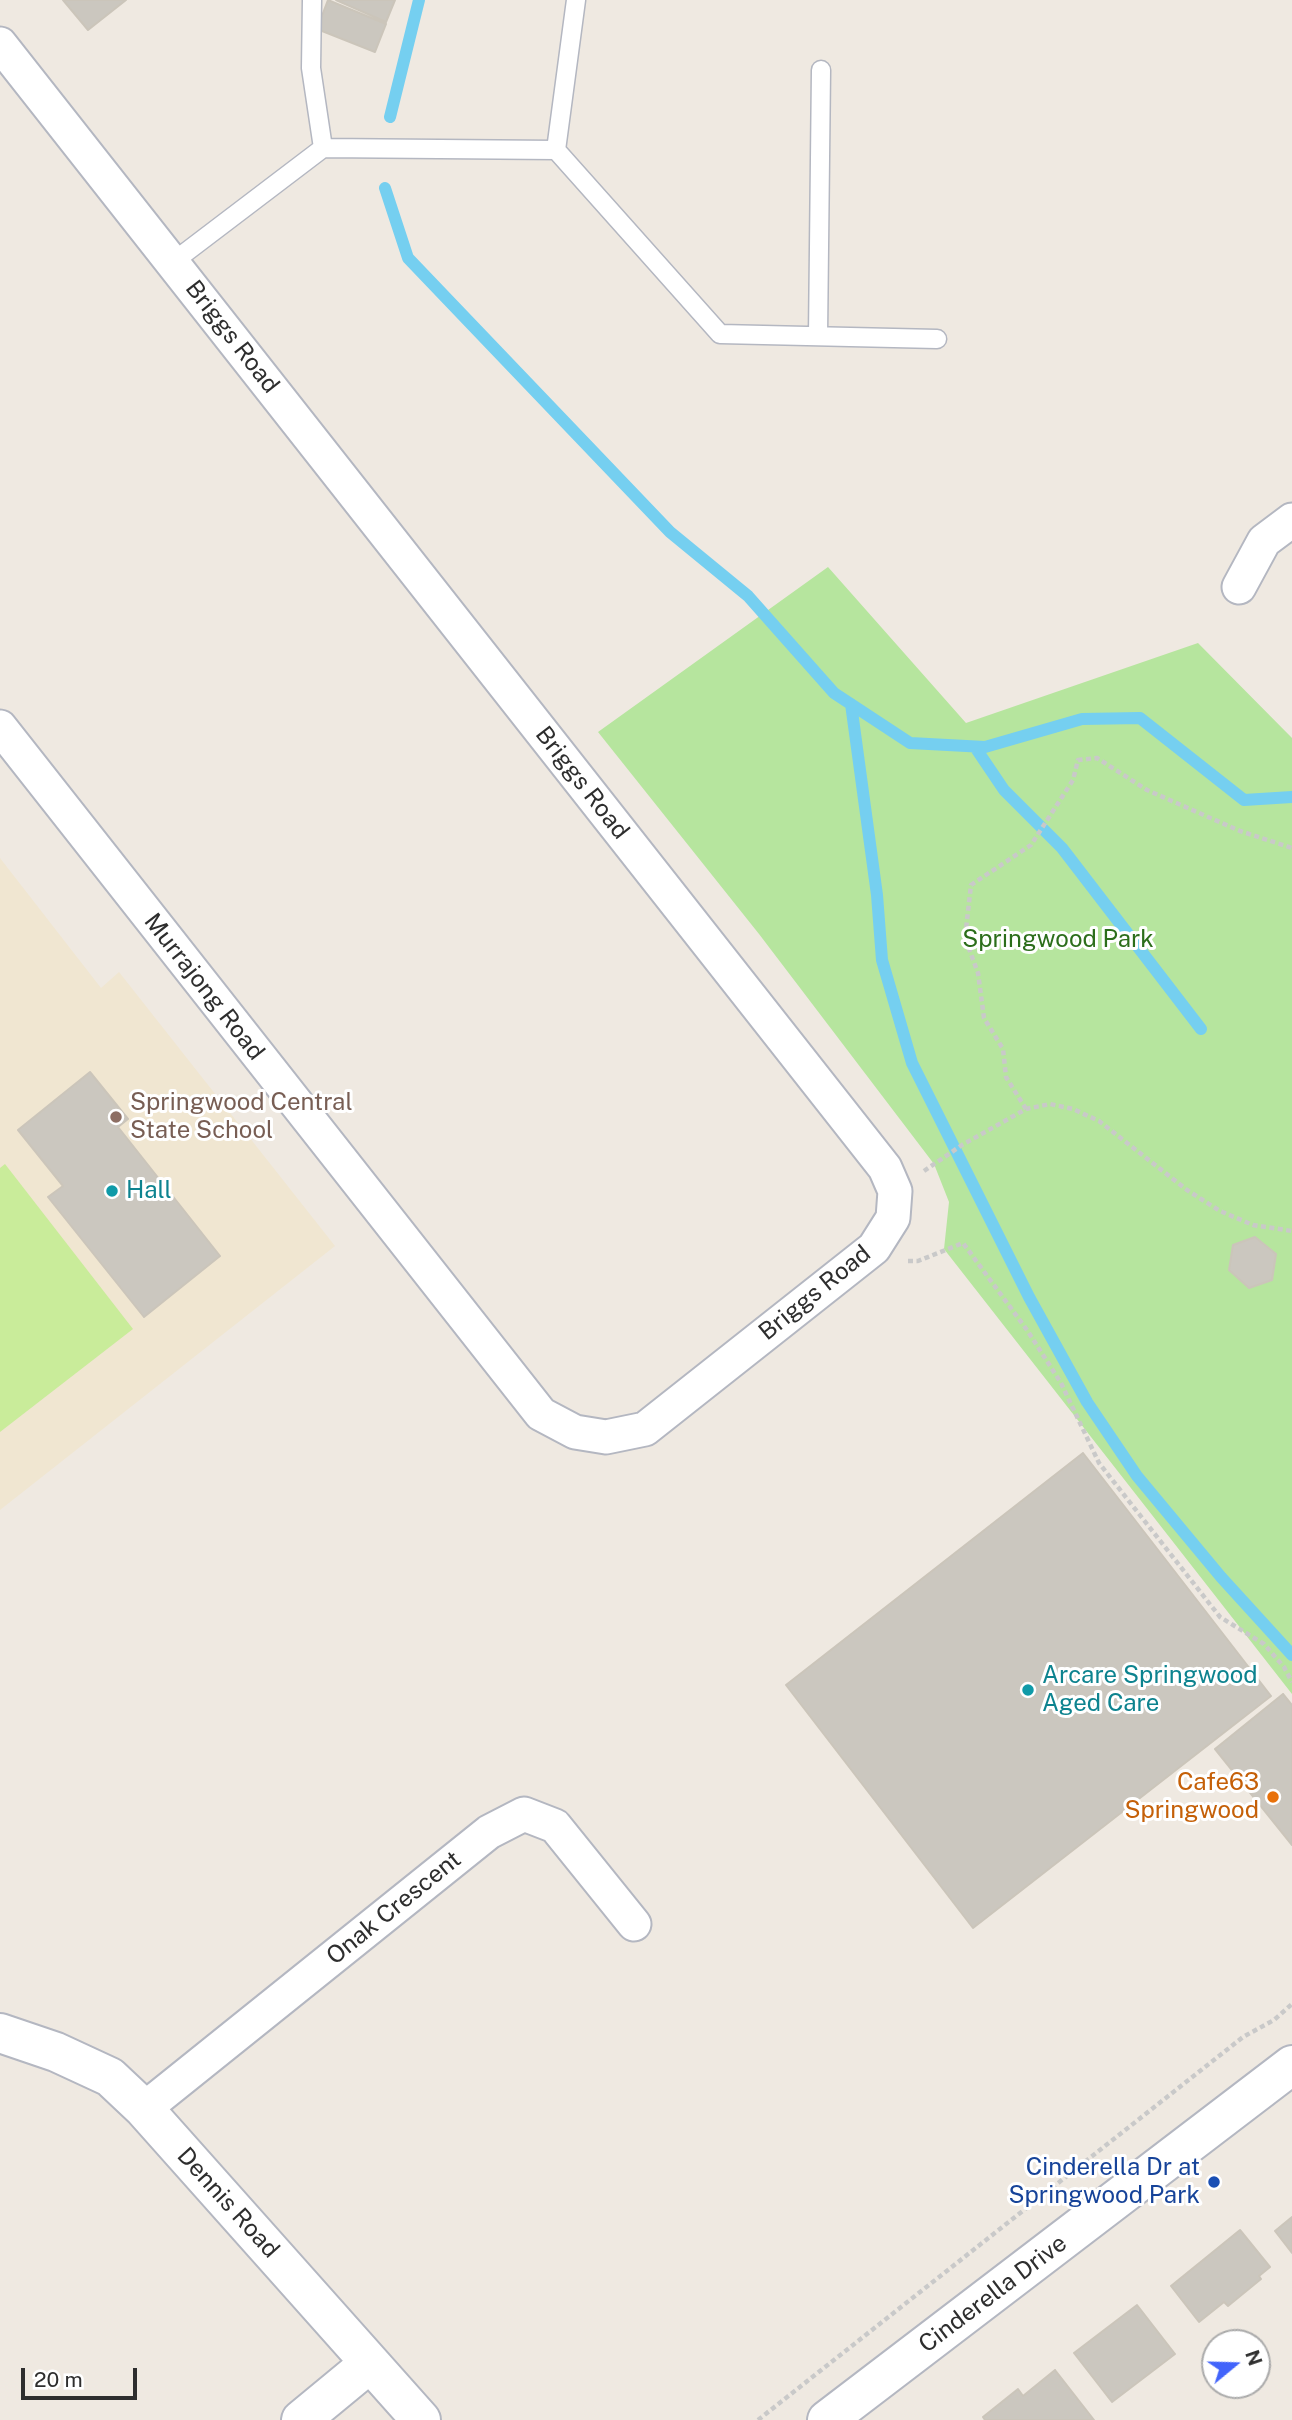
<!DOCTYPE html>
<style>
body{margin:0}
#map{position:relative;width:1292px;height:2420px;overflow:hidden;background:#efe9e1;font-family:"Public Sans",sans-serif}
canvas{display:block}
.north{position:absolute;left:1201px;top:2329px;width:70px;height:70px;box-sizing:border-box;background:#fff;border:2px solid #ababab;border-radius:50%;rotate:71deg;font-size:19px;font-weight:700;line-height:28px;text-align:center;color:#2e2e2e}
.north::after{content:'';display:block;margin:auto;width:24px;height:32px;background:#4264fb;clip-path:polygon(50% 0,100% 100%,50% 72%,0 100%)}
.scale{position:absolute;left:21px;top:2368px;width:116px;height:32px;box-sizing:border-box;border:4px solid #2e2e2e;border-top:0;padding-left:9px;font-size:21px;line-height:24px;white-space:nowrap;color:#2e2e2e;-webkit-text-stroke:5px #fff;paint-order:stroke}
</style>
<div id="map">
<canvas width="1292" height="2420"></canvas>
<div class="north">N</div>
<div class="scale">20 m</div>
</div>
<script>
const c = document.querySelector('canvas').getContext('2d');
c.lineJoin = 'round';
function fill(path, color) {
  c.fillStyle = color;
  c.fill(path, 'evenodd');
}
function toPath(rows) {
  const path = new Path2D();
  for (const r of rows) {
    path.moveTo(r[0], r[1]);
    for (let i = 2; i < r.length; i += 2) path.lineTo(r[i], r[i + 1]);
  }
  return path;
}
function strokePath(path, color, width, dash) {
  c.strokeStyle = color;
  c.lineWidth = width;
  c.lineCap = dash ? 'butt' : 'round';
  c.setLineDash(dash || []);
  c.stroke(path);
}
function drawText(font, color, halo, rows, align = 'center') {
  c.font = font + ' "Public Sans",sans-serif';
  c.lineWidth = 6;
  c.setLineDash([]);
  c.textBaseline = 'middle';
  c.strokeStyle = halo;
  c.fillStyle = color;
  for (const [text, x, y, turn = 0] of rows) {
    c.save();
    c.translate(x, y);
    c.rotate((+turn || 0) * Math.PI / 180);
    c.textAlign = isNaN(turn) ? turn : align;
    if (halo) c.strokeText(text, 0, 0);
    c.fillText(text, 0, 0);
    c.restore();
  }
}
const education = toPath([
 [0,858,101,988,119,972,335,1246,0,1510]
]);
const green = toPath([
 [828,567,966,723,1198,643,1292,738,1292,1694,944,1249,949,1202,934,1164,759,934,598,732]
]);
const pitch = toPath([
 [5,1164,133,1329,0,1432,0,1168]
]);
const stream = toPath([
 [390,117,419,0],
 [385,188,408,258,670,532,748,596,834,693,910,743,985,747,1082,719,1140,718,1244,800,1292,797],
 [851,704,877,895,882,960,912,1063,1029,1297,1087,1402,1137,1476,1221,1577,1292,1655],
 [975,747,1004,790,1062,848,1201,1029]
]);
const building = toPath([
 [63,0,126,0,88,30,63,0],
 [328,0,386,24,375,52,317,29,328,0],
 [336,0,395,0,386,22,336,0],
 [90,1072,128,1119,118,1127,220,1256,144,1317,48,1197,63,1186,18,1130,90,1072],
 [1255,1237,1276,1254,1272,1280,1249,1288,1229,1270,1233,1245,1255,1237],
 [1083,1453,1271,1696,973,1928,786,1685,1083,1453],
 [1283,1694,1292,1705,1292,1845,1215,1749,1283,1694],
 [1292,2217,1292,2253,1275,2231,1292,2217],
 [1240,2230,1270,2267,1259,2276,1261,2279,1228,2306,1224,2302,1199,2322,1171,2286,1240,2230],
 [1137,2305,1175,2354,1112,2402,1074,2353,1137,2305],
 [1055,2370,1094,2420,985,2420,983,2417,1018,2389,1023,2396,1055,2370]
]);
const path = toPath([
 [1026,1109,1006,1077,1003,1049,984,1018,978,973,965,938,971,885,1031,845,1073,780,1078,760,1097,758,1147,790,1240,831,1292,848],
 [924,1171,962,1145,1026,1109,1050,1104,1073,1109,1099,1121,1187,1190,1220,1211,1253,1225,1292,1231],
 [908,1261,918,1261,963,1243,1027,1330,1061,1383,1099,1463,1220,1617,1264,1644,1284,1667,1292,1682],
 [758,2420,1243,2037,1274,2020,1292,2004]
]);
const service = toPath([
 [312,0,311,68,323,148],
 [556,150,576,0],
 [173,262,323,148,556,150,720,334,937,339],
 [818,336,821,70]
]);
const minor = toPath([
 [0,44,885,1168,895,1191,893,1218,874,1248,645,1429,606,1437,575,1432,541,1414,0,727],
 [1239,587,1264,541,1292,520],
 [144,2109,489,1832,524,1814,555,1826,634,1924]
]);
const tertiary = toPath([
 [0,2033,56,2052,110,2077,144,2109,421,2420],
 [301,2420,370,2363],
 [827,2420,1292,2065]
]);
const markers = [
 [116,1117,7,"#8d6e63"],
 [112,1191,7,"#0f9aa8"],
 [1028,1690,7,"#0f9aa8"],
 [1273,1797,7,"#e8710a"],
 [1214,2182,7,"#1a4fb4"]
];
const streetNames = [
 ["Briggs Road",232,337,52],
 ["Briggs Road",582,783,52],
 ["Murrajong Road",204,987,52],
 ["Briggs Road",815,1293,-39],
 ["Onak Crescent",394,1908,-39],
 ["Dennis Road",228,2203,48],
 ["Cinderella Drive",993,2294,-37]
];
const parkNames = [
 ["Springwood Park",1058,940]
];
const educationNames = [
 ["Springwood Central",130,1103],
 ["State School",130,1131]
];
const cultureNames = [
 ["Hall",126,1191],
 ["Arcare Springwood",1042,1676],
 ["Aged Care",1042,1704]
];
const foodNames = [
 ["Cafe63",1259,1783],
 ["Springwood",1259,1811]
];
const transitNames = [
 ["Cinderella Dr at",1200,2168],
 ["Springwood Park",1200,2196]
];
fill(education, '#f0e6d1');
fill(green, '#b6e59e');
fill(pitch, '#c9ec9a');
strokePath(stream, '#75cff0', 12);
fill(building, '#cbc7bf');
strokePath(building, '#cbc5ba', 2);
strokePath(service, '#b4b7c1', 21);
strokePath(minor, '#b4b7c1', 37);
strokePath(tertiary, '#b4b7c1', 42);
strokePath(path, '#c9c9c9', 4.5, [5, 3.5]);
strokePath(service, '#fff', 18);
strokePath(minor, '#fff', 33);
strokePath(tertiary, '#fff', 38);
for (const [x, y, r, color] of markers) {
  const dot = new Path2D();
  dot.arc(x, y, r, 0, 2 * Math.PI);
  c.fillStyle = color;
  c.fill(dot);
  strokePath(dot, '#fff', 2.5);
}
drawText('24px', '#2e2e2e', '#fff', streetNames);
drawText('24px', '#2c6e1b', '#fff', parkNames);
drawText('24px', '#785e54', '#fff', educationNames, 'left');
drawText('24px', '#0d838f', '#fff', cultureNames, 'left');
drawText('24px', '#c56008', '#fff', foodNames, 'right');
drawText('24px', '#164399', '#fff', transitNames, 'right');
</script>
